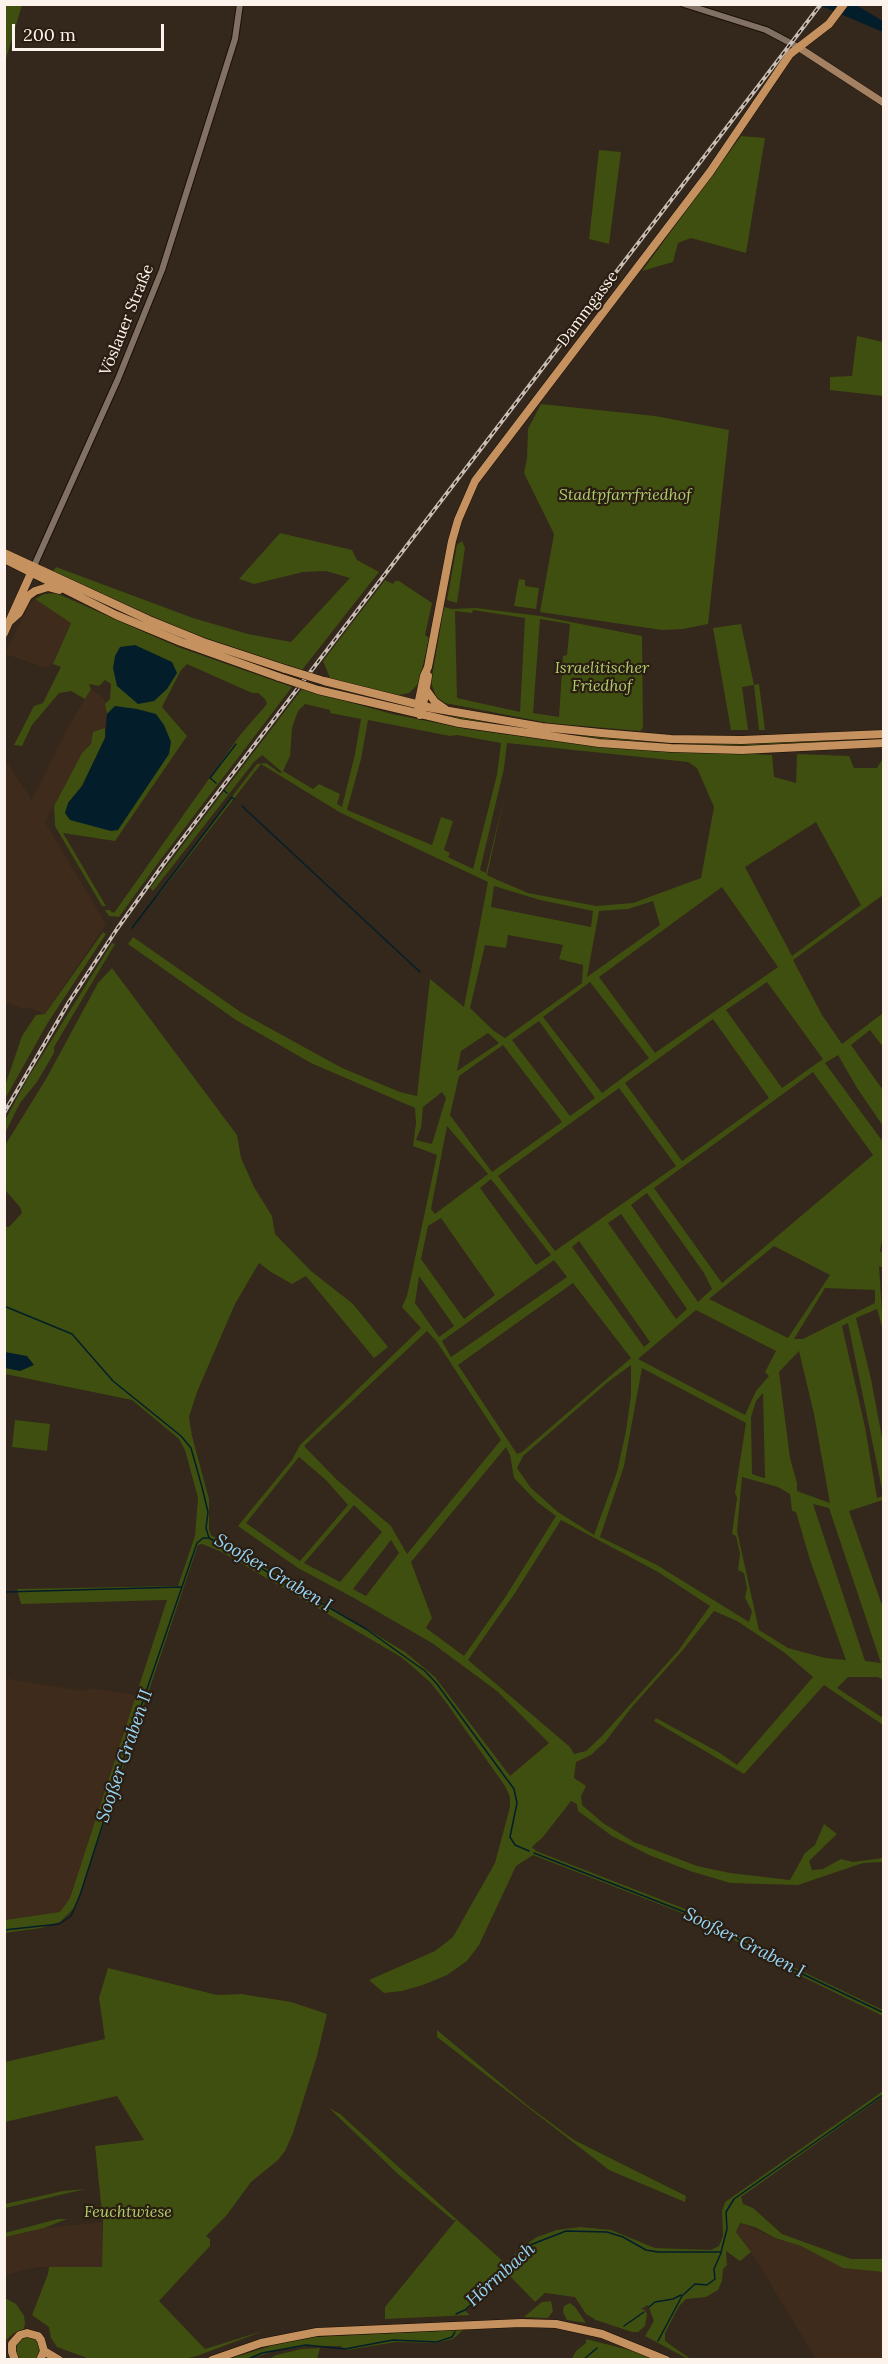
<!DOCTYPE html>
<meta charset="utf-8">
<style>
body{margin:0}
#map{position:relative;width:888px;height:2364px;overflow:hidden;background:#34271b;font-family:Lora,serif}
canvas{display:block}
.frame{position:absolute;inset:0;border:6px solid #fcf3ec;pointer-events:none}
.scale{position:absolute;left:12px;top:24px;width:152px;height:27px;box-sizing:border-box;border:3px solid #fcf3ec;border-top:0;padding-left:8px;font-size:18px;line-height:21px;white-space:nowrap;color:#fcf3ec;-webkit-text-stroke:4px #2a1d12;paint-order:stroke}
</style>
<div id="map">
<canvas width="888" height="2364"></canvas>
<div class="frame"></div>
<div class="scale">200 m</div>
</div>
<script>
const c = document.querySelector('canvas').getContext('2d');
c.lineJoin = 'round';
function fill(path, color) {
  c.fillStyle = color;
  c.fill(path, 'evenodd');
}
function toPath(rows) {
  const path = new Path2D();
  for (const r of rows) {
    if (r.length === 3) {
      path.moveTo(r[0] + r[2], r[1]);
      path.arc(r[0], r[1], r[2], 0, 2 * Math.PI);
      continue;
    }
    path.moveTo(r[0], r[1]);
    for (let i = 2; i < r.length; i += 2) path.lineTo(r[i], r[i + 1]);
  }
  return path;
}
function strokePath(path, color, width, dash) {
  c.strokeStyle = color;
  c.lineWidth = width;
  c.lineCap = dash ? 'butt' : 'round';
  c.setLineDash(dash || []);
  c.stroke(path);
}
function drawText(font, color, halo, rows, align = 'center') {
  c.font = font + ' Lora,serif';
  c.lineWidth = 4.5;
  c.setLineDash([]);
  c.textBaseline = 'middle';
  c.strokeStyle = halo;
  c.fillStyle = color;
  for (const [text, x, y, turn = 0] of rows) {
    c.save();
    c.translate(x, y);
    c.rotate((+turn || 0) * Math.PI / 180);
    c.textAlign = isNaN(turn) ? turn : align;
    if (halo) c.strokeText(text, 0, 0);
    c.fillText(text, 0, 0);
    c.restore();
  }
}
const built = toPath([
 [35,599,71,622,53,664,46,668,5,654,29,605],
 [91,689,104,698,107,714,105,728,93,732,91,744,82,753,45,822,106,924,45,1014,27,1007,26,1010,5,1002,4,758,32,800,69,725],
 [4,1678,83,1691,91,1688,136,1695,70,1898,61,1912,5,1920],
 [102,2222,102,2268,38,2267,5,2275,4,2237,44,2228],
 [740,2223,775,2238,801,2246,843,2267,883,2272,883,2359,816,2359,751,2252,736,2232]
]);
const green = toPath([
 [5,4,22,5,5,62,4,5],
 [741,136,765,138,746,253,691,238,678,243,673,262,642,271],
 [599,150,621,152,609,244,589,239],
 [857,336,883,342,883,396,830,390,830,377,852,376],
 [541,404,655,416,729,430,708,624,683,629,662,630,540,612,554,534,524,473,527,459,528,429],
 [280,533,352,550,357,560,379,572,302,670,185,631,53,571,56,567,193,618,248,634,291,642,350,578,326,571,303,572,254,584,239,579],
 [462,541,465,548,457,603,447,600,457,545],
 [519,579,525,580,525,586,539,588,536,609,514,606],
 [385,580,393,584,395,581,399,581,432,603,425,635,429,638,419,683,409,693,399,695,330,678,323,661],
 [56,593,178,647,292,687,161,859,119,917,109,916,105,910,109,910,114,913,240,735,267,704,265,699,258,693,252,693,187,664,181,670,162,707,187,736,115,841,63,833,106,906,102,906,55,826,54,806,82,753,91,744,93,732,105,728,105,738,82,786,68,803,111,831,115,706,107,714,105,704,110,699,111,684,105,680,99,686,89,684,91,689,85,699,71,691,59,693,32,725,22,746,14,745,34,706,43,703,61,667,53,664,71,623,35,599,44,594],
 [444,607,452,609,476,608,540,616,642,636,643,728,640,731,549,723,445,703,436,697,431,682],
 [473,610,525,618,520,712,457,698,455,611,472,613],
 [540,619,570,624,567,655,563,656,559,717,533,713],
 [741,624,754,685,759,684,765,730,759,730,754,685,742,687,748,730,731,730,713,628],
 [302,689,392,714,467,729,539,739,621,748,772,755,774,777,796,783,797,754,849,756,854,768,877,768,883,758,883,895,793,960,822,1015,842,1044,883,1013,883,1047,870,1030,851,1045,883,1090,883,1126,857,1088,838,1055,825,1063,883,1142,884,1230,880,1251,883,1253,883,1268,879,1266,883,1330,877,1309,856,1318,871,1379,883,1443,883,1494,848,1323,842,1326,865,1427,877,1498,883,1496,883,1500,849,1511,883,1608,883,1680,878,1677,848,1677,837,1688,883,1718,883,1725,824,1685,744,1774,654,1721,656,1718,720,1753,737,1765,813,1677,785,1653,737,1621,714,1611,682,1651,632,1707,605,1742,591,1755,576,1762,574,1778,586,1786,581,1796,582,1805,603,1823,634,1842,697,1866,730,1873,790,1880,805,1853,815,1845,824,1824,837,1834,809,1861,812,1870,823,1869,841,1859,853,1862,883,1858,883,1862,863,1863,798,1885,730,1883,690,1871,649,1855,612,1836,578,1811,577,1804,571,1801,543,1837,532,1847,536,1851,711,1919,770,1956,883,2010,883,2016,770,1961,700,1920,533,1855,516,1866,479,1945,467,1961,447,1975,423,1985,402,1991,384,1993,369,1980,435,1951,453,1937,495,1863,510,1807,510,1797,505,1786,445,1701,431,1683,414,1668,401,1657,222,1552,202,1544,198,1545,76,1906,60,1922,41,1928,5,1933,5,1920,60,1912,70,1898,167,1600,21,1604,17,1589,178,1586,195,1536,198,1498,185,1450,179,1439,132,1400,5,1374,5,1227,9,1227,22,1213,20,1207,5,1190,4,1147,46,1079,98,983,112,968,237,1135,241,1158,254,1187,272,1216,275,1234,311,1271,353,1304,388,1347,374,1358,306,1276,292,1284,271,1272,259,1263,235,1304,197,1392,189,1417,192,1436,209,1499,209,1529,211,1535,405,1652,435,1677,510,1776,549,1743,497,1691,432,1643,354,1598,298,1568,238,1526,292,1460,300,1445,421,1328,402,1307,407,1296,437,1155,413,1146,416,1123,415,1108,311,1063,236,1020,128,944,133,937,242,1013,342,1068,400,1092,417,1096,430,979,464,1007,488,882,341,813,261,764,157,897,156,896,257,764,266,763,280,773,282,772,262,755,254,762,153,891,150,888],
 [305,704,330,710,330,713,361,719,355,754,342,807,337,804,340,794,319,784,313,789,283,771,290,756,292,728,298,711],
 [368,720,450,736,457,735,501,743,497,775,473,869,448,857,450,853,444,850,453,821,441,817,432,845,347,810,361,759],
 [507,743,688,762,697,768,714,807,701,878,633,903,596,906,528,893,493,878,487,875,505,794,486,873,480,870,504,768],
 [816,822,861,905,792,956,745,867],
 [494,886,540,900,593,911,591,927,491,907],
 [722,887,778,967,655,1053,599,977],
 [653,901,660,925,587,977,599,911,628,909],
 [508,935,563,945,559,959,583,965,582,983,505,1038,494,1031,470,1008,485,945,506,948],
 [590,982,649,1058,602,1093,543,1017],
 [767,982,823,1059,782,1088,726,1010],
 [713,1019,769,1098,682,1161,625,1083],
 [539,1021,595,1098,570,1116,512,1040],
 [488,1033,499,1043,457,1071,461,1051],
 [503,1045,562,1122,492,1172,450,1115,459,1076],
 [813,1072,873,1155,722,1283,654,1188],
 [619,1088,676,1166,555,1251,498,1176],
 [442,1092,446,1098,432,1144,416,1140,421,1128,423,1107],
 [447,1126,488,1174,435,1214,431,1209],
 [491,1179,551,1255,536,1265,480,1188],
 [647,1193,704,1273,712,1289,698,1302,631,1205],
 [621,1214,687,1309,676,1319,608,1223],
 [441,1218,495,1295,464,1319,421,1259,428,1226],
 [579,1241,650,1342,644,1347,572,1247],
 [774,1246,830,1275,788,1338,709,1299],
 [554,1260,567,1277,451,1357,442,1341],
 [419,1276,454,1326,439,1337,415,1303],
 [573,1283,631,1358,522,1452,517,1454,458,1365],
 [825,1288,875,1290,875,1303,803,1339,794,1339],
 [696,1310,776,1351,765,1372,769,1376,756,1391,745,1415,638,1359],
 [427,1331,437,1342,501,1440,407,1554,391,1526,337,1480,304,1446],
 [799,1351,814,1414,830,1503,797,1491,797,1483,790,1458,779,1372],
 [631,1365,631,1395,626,1431,617,1472,594,1535,558,1512,531,1488,517,1468,523,1456,608,1382],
 [642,1368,746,1423,735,1493,737,1498,732,1534,736,1536,740,1554,738,1570,744,1573,747,1588,745,1598,752,1611,749,1622,657,1565,600,1537,624,1466],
 [763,1393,765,1478,764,1478,752,1474,751,1417,756,1401],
 [506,1447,510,1455,514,1478,537,1502,556,1516,506,1596,464,1656,426,1628,432,1618,411,1562],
 [299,1457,326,1480,348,1505,300,1561,246,1523],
 [742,1477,778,1487,790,1494,792,1511,796,1512,810,1560,846,1660,825,1658,788,1648,759,1630,737,1531],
 [813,1504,829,1508,881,1663,865,1661],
 [354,1505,382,1532,340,1582,304,1563],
 [561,1520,658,1572,710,1606,678,1651,601,1737,586,1751,574,1754,570,1747,468,1660,515,1593],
 [391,1540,399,1553,366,1596,353,1589],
 [425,710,524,728,645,740,754,743,883,737,883,741,817,745,733,747,654,744,583,738,453,719],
 [103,932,106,934,47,1024,5,1099,5,1086,22,1036,36,1015,45,1014],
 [112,943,115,944,54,1047,54,1053,37,1082,20,1103,5,1133,5,1120,28,1078],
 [15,1420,50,1424,47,1451,12,1447],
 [108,1968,217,1995,241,1994,291,2002,327,2014,317,2056,293,2133,285,2151,278,2160,251,2182,226,2216,206,2236,210,2239,210,2246,159,2301,205,2349,266,2330,197,2356,179,2360,90,2359,57,2347,51,2338,49,2327,32,2315,48,2274,49,2267,102,2267,103,2222,95,2146,144,2140,117,2096,5,2122,5,2062,105,2039,99,1998],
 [437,2030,528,2106,574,2140,686,2196,685,2202,609,2170,437,2037],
 [883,2091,883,2096,741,2197,743,2204,753,2208,782,2234,851,2259,883,2259,883,2272,843,2268,801,2246,775,2238,755,2227,740,2223,736,2232,751,2252,740,2261,726,2251,727,2265,723,2269,722,2281,718,2290,706,2297,686,2299,679,2306,665,2333,665,2341,692,2360,688,2359,645,2336,654,2321,648,2305,641,2309,645,2310,647,2314,645,2326,638,2332,632,2332,596,2320,586,2314,575,2297,545,2293,535,2302,506,2272,465,2311,470,2315,385,2319,385,2307,456,2220,453,2220,398,2174,329,2108,340,2114,506,2264,521,2248,537,2237,557,2230,580,2227,611,2230,655,2248,711,2250,719,2246,723,2236,722,2211,725,2202],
 [85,2189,5,2208,5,2204,63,2191],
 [58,2219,67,2219,44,2228,5,2237,5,2233],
 [5,2298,16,2304,24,2316,25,2323,24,2329,14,2333,5,2341],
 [551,2301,553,2311,548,2318,524,2317,542,2302],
 [570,2303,575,2307,586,2323,567,2320,563,2312,564,2306],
 [463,2330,453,2339,437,2343,396,2342,347,2350,340,2346,307,2346,274,2351,250,2359,229,2359,274,2345,316,2337],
 [28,2349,12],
 [586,2339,645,2354,656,2360,571,2360,576,2351,586,2343],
 [320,2348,317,2359,269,2359,276,2355,302,2349]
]);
const water = toPath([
 [819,5,856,5,883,21,883,32],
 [135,645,172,662,177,673,167,689,154,701,138,704,117,686,113,668,115,656,120,647],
 [115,706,137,709,156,714,164,725,171,742,169,754,118,830,111,831,70,820,65,813,68,803,82,786,105,738,107,714],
 [5,1352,27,1356,34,1365,20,1371,5,1368]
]);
const stream = toPath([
 [216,783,210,778,236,744],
 [223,790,227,793],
 [242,806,420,972],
 [132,928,232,797,234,799],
 [4,1306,72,1334,113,1381,181,1436,191,1448,202,1487,208,1512,206,1528,209,1538,366,1629,425,1671,437,1684,514,1789,517,1803,510,1837,515,1845,529,1851],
 [4,1592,181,1587],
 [534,1853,710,1922,767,1957,884,2013],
 [4,1930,59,1924,71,1916,80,1895,134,1727,197,1543,203,1538,208,1538],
 [649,2307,655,2302,673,2299,681,2295],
 [456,2314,465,2310,487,2290,530,2245,566,2231,607,2232,623,2237,646,2250,658,2252,721,2252,727,2229,726,2212,734,2199,884,2094],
 [624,2326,644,2312],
 [658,2341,682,2296,695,2284,707,2285,715,2279,714,2269,721,2253],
 [246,2360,262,2353,306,2345,345,2349,393,2340,437,2342,452,2337,455,2332],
 [583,2360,597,2348]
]);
const tertiary = toPath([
 [684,4,766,30,798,47],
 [34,566,118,379,162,270,235,39,240,4]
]);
const secondary = toPath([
 [798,47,884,103]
]);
const primary = toPath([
 [4,553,149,620,203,642,285,669],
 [4,559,116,615,181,642,279,677],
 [10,621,19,613,28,596,35,591,48,587,59,590],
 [4,633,32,571],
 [324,681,432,708,542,727,601,733,671,739,742,740,884,734],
 [318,690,459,723,599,743,671,748,742,750,884,743],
 [427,691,435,702,445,709],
 [422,711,428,676],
 [420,715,418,705,424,676,428,667,452,541,458,520,475,481,710,172,790,54,829,24,844,4],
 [44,2351,59,2360],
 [15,2360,12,2352,12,2344,20,2335,27,2333,38,2336,41,2340,44,2351,40,2360],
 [212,2360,261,2343,317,2332,521,2323,556,2324,602,2334,666,2360]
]);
const rail = toPath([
 [4,1113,69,1002,117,929,165,862,821,4]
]);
const primaryBridge = toPath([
 [285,669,324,681],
 [279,677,318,690]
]);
const streetNames = [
 ["Dammgasse",588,309,-53],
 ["Vöslauer Straße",127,320,-68]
];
const parkNames = [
 ["Stadtpfarrfriedhof",625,495],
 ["Israelitischer",602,668],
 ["Friedhof",602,686],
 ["Feuchtwiese",128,2212]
];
const waterNames = [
 ["Sooßer Graben I",273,1573,31],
 ["Sooßer Graben II",125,1756,-71],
 ["Sooßer Graben I",744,1943,27],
 ["Hörmbach",501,2275,-42]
];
fill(built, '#3e2b1b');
fill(green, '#3f4f0f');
fill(water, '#031e2a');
strokePath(stream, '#031e2a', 1.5);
strokePath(tertiary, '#1b0f05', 8);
strokePath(secondary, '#1b0f05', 8);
strokePath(primary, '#1b0f05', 9);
strokePath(tertiary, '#817164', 6);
strokePath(secondary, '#a38162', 7);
strokePath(primary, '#c4915f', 8);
strokePath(rail, '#c8beb5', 4);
strokePath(rail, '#2a1d12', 1.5, [4.5]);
strokePath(primaryBridge, '#1b0f05', 9, []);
strokePath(primaryBridge, '#c4915f', 8);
drawText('16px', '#fcf3ec', '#2a1d12', streetNames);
drawText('italic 16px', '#b0ce6c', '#2a1d12', parkNames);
drawText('italic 18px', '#95d5f4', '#2a1d12', waterNames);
</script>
